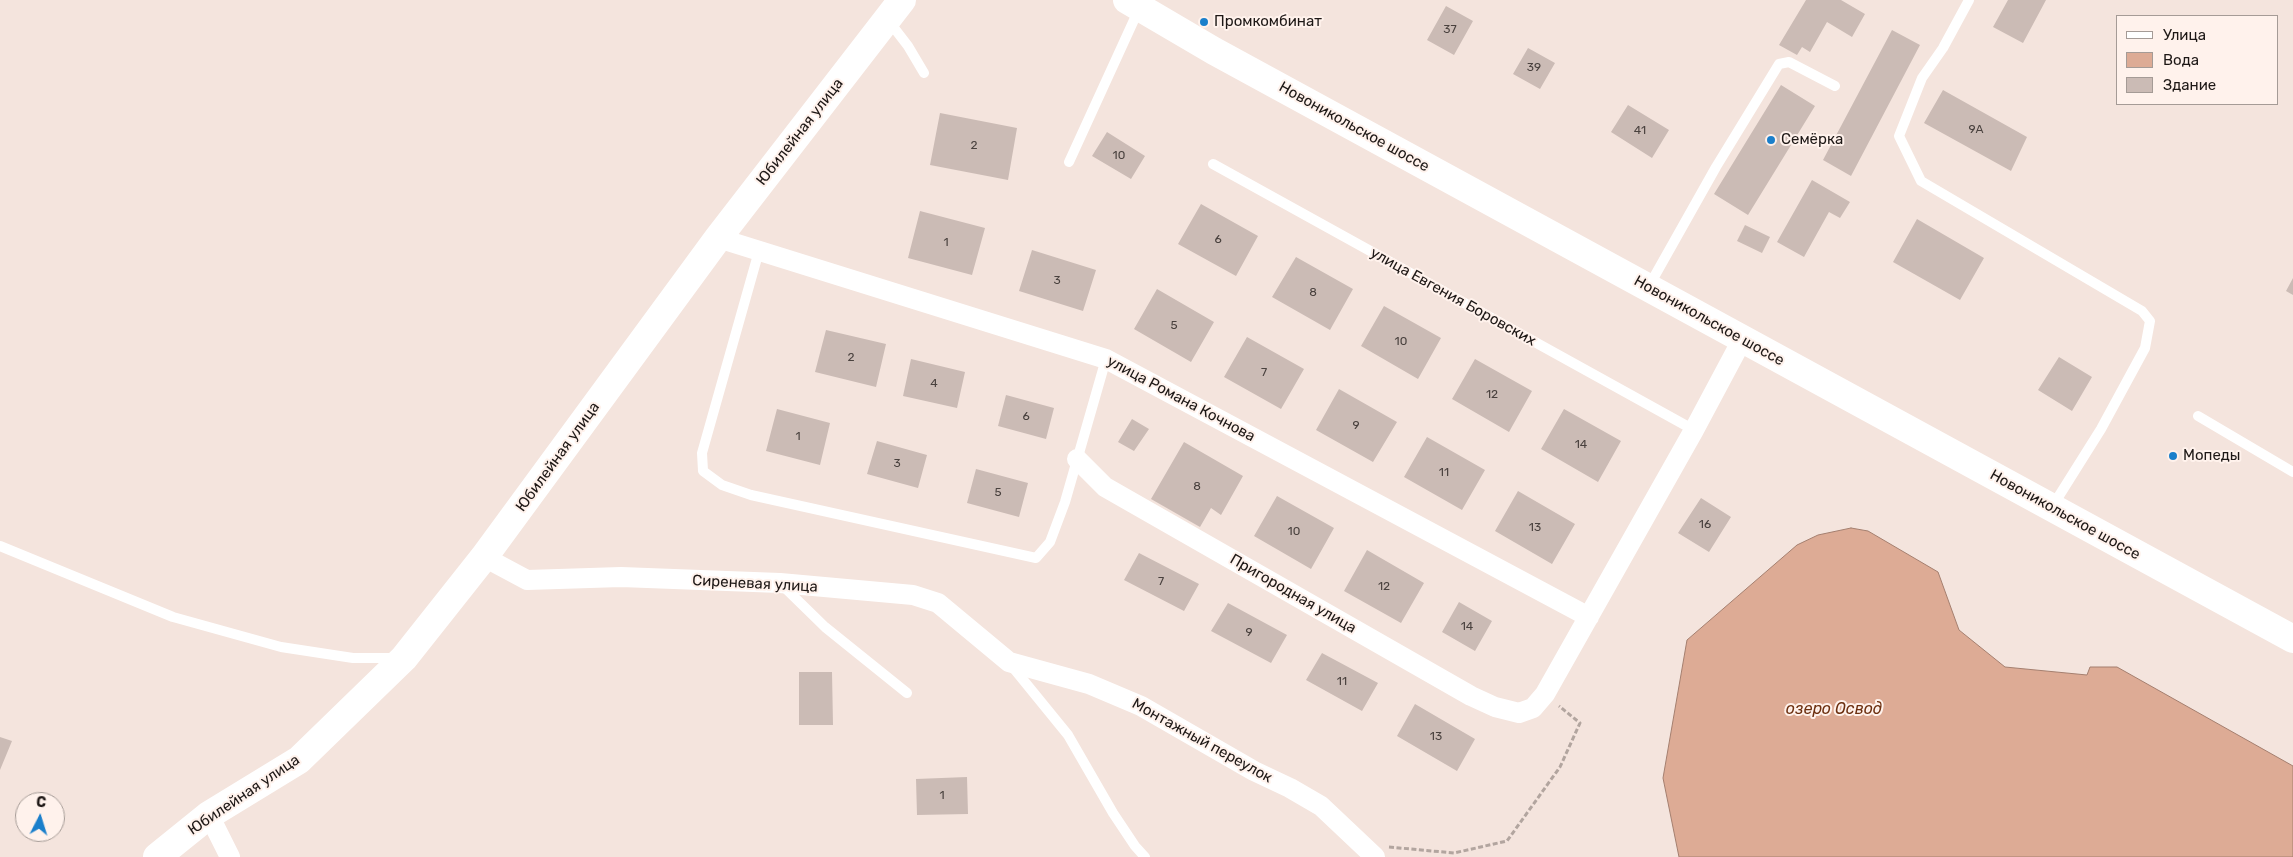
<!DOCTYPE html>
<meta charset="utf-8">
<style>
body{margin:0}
#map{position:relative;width:2293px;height:857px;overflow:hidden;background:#f4e4dd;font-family:Rubik,sans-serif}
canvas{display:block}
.legend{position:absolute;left:2116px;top:15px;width:162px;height:90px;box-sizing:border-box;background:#fff2ec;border:1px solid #a59b96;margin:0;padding:6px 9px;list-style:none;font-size:15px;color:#1e1816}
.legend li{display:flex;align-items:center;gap:10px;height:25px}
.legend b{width:25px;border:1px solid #a59b96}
.north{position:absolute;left:15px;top:792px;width:50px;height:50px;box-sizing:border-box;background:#fff2ec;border:1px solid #a59b96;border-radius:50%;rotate:5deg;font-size:14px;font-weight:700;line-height:20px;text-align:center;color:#1e1816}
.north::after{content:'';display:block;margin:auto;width:18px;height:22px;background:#1a7fcb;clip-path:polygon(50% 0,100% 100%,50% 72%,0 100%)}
</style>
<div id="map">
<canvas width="2293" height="857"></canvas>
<ul class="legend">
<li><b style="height:6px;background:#fff"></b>Улица</li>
<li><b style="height:14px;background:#ddab95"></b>Вода</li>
<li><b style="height:14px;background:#cbbbb5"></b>Здание</li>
</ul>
<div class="north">С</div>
</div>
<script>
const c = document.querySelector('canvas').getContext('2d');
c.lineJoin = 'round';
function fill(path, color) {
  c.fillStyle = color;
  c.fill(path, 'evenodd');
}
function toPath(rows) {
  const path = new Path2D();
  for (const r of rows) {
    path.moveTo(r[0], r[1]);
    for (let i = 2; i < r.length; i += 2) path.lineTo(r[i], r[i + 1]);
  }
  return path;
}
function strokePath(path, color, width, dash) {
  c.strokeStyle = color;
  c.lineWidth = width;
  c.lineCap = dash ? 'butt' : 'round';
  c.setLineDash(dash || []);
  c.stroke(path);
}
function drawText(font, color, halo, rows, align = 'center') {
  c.font = font + ' Rubik,sans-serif';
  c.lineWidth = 4;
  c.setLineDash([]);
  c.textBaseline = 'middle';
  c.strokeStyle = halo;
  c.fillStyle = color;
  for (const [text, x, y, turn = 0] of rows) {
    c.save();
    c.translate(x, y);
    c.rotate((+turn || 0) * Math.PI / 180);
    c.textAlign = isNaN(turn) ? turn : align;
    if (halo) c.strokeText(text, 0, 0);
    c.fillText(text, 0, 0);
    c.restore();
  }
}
const water = toPath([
 [1851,528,1868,531,1938,572,1959,630,2005,667,2087,675,2090,667,2117,667,2293,766,2293,857,1679,857,1663,778,1687,640,1797,545,1818,535,1851,528]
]);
const building = toPath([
 [1806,0,1841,0,1865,14,1852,37,1827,22,1810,52,1802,47,1797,55,1779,45],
 [2008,0,2046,0,2023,43,1993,27],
 [1446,6,1473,21,1454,55,1427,40],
 [1892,30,1920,45,1851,176,1823,160],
 [1528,48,1555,63,1540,89,1513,74],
 [1781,85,1815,106,1748,215,1714,194],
 [1943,90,2027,137,2011,171,1924,123],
 [1628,105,1669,130,1652,158,1611,132],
 [940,113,1017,128,1008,180,930,165],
 [1107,132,1145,156,1131,179,1092,156],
 [1812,180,1850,202,1840,218,1829,212,1804,257,1777,242],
 [1201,204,1258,236,1236,276,1178,244],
 [920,211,985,228,972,275,908,258],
 [1917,219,1984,258,1960,300,1893,262],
 [1745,225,1770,237,1762,253,1737,241],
 [1032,250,1096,270,1083,311,1019,291],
 [1296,257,1353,289,1330,330,1272,297],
 [2293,278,2293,295,2286,291],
 [1157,289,1214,322,1191,362,1134,329],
 [1384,306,1441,338,1418,379,1361,346],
 [826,330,886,344,876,387,815,372],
 [1247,337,1304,369,1281,409,1224,377],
 [2059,357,2092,377,2072,411,2038,390],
 [911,359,965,372,957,408,903,396],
 [1475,359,1532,391,1509,432,1452,399],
 [1339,389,1397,422,1373,462,1316,430],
 [1006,395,1054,408,1046,439,998,426],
 [777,409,830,423,820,465,766,451],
 [1564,409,1621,441,1598,482,1541,449],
 [1132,419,1149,429,1134,451,1118,442],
 [1427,437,1485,470,1462,510,1404,477],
 [877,441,927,455,918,488,867,474],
 [1184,442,1243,476,1221,515,1211,508,1200,527,1151,499],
 [976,469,1028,483,1019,517,967,503],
 [1518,491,1575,524,1552,564,1495,531],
 [1277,496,1334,528,1311,569,1254,536],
 [1701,498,1731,517,1709,552,1678,533],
 [1367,550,1424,583,1401,623,1344,591],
 [1139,553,1199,584,1184,611,1124,580],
 [1459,602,1492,621,1475,651,1442,632],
 [1228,603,1287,635,1271,663,1211,631],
 [1322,653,1378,683,1362,711,1306,680],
 [799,672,832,672,833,725,799,725],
 [1415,704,1475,739,1457,771,1397,736],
 [0,737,12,741,0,770],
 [967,777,968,814,917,815,916,779]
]);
const path = toPath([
 [1389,847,1454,853,1507,841,1560,767,1580,723,1559,706]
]);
const lane = toPath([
 [1969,0,1943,48,1922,78,1899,136,1921,181,2142,311,2150,321,2145,348,2101,429,2052,507],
 [888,20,908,46,924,73],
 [1069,162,1139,9],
 [1213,164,1694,430],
 [759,251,702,453,703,471,722,485,751,495,1036,558,1050,542,1065,502,1106,359],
 [1649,286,1716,167,1779,64,1789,62,1835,86],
 [2198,416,2293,472],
 [0,546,173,617,281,647,353,658,398,658],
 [783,586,825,627,907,693],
 [1011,665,1068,735,1113,813,1135,846,1145,857]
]);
const street = toPath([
 [718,238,1106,359,1589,617],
 [1077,459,1105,487,1471,696,1495,707,1519,713,1533,708,1545,694,1694,430,1742,340],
 [484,557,527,580,621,577,780,583,913,595,938,603,1009,662,1089,684,1141,706,1254,771,1290,788,1321,806,1375,857],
 [209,815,230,857]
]);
const secondary = toPath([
 [157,857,209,815,299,760,404,658,484,557,718,238,902,0]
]);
const highway = toPath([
 [1127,0,1214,51,2293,639]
]);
const markers = [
 [1204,22,5,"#1a7fcb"],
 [1771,140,5,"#1a7fcb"],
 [2173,456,5,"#1a7fcb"]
];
const numberNames = [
 ["37",1450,30],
 ["39",1534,68],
 ["9А",1976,130],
 ["41",1640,131],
 ["2",974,146],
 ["10",1119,156],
 ["6",1218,240],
 ["1",946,243],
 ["3",1057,281],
 ["8",1313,293],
 ["5",1174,326],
 ["10",1401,342],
 ["2",851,358],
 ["7",1264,373],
 ["4",934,384],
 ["12",1492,395],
 ["6",1026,417],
 ["9",1356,426],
 ["1",798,437],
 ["14",1581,445],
 ["3",897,464],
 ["11",1444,473],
 ["8",1197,487],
 ["5",998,493],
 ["16",1705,525],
 ["13",1535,528],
 ["10",1294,532],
 ["7",1161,582],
 ["12",1384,587],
 ["14",1467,627],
 ["9",1249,633],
 ["11",1342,682],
 ["13",1436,737],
 ["1",942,796]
];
const poiNames = [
 ["Промкомбинат",1214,22],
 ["Семёрка",1781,140],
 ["Мопеды",2183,456]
];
const streetNames = [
 ["Новоникольское шоссе",1354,127,29],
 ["Юбилейная улица",800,132,-52],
 ["улица Евгения Боровских",1453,297,29],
 ["Новоникольское шоссе",1709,321,29],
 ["улица Романа Кочнова",1181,399,28],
 ["Юбилейная улица",558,457,-54],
 ["Новоникольское шоссе",2065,515,29],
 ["Сиреневая улица",755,584,3],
 ["Пригородная улица",1293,594,30],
 ["Монтажный переулок",1202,741,29],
 ["Юбилейная улица",244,795,-34]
];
const waterNames = [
 ["озеро Освод",1834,709]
];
fill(water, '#ddab95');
strokePath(water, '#a47f6f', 1);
fill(building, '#cbbbb5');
strokePath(path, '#b2a59f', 3, [5, 2.5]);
strokePath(lane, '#fff', 10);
strokePath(street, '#fff', 20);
strokePath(secondary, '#fff', 28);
strokePath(highway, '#fff', 28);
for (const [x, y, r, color] of markers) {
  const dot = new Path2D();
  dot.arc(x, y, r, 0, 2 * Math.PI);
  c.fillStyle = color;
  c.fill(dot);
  strokePath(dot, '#fff2ec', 2);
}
drawText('12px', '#49413e', null, numberNames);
drawText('15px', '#1e1816', '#fff2ec', poiNames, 'left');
drawText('15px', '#1e1816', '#fff2ec', streetNames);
drawText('italic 16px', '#6c2f0f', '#fff2ec', waterNames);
</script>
